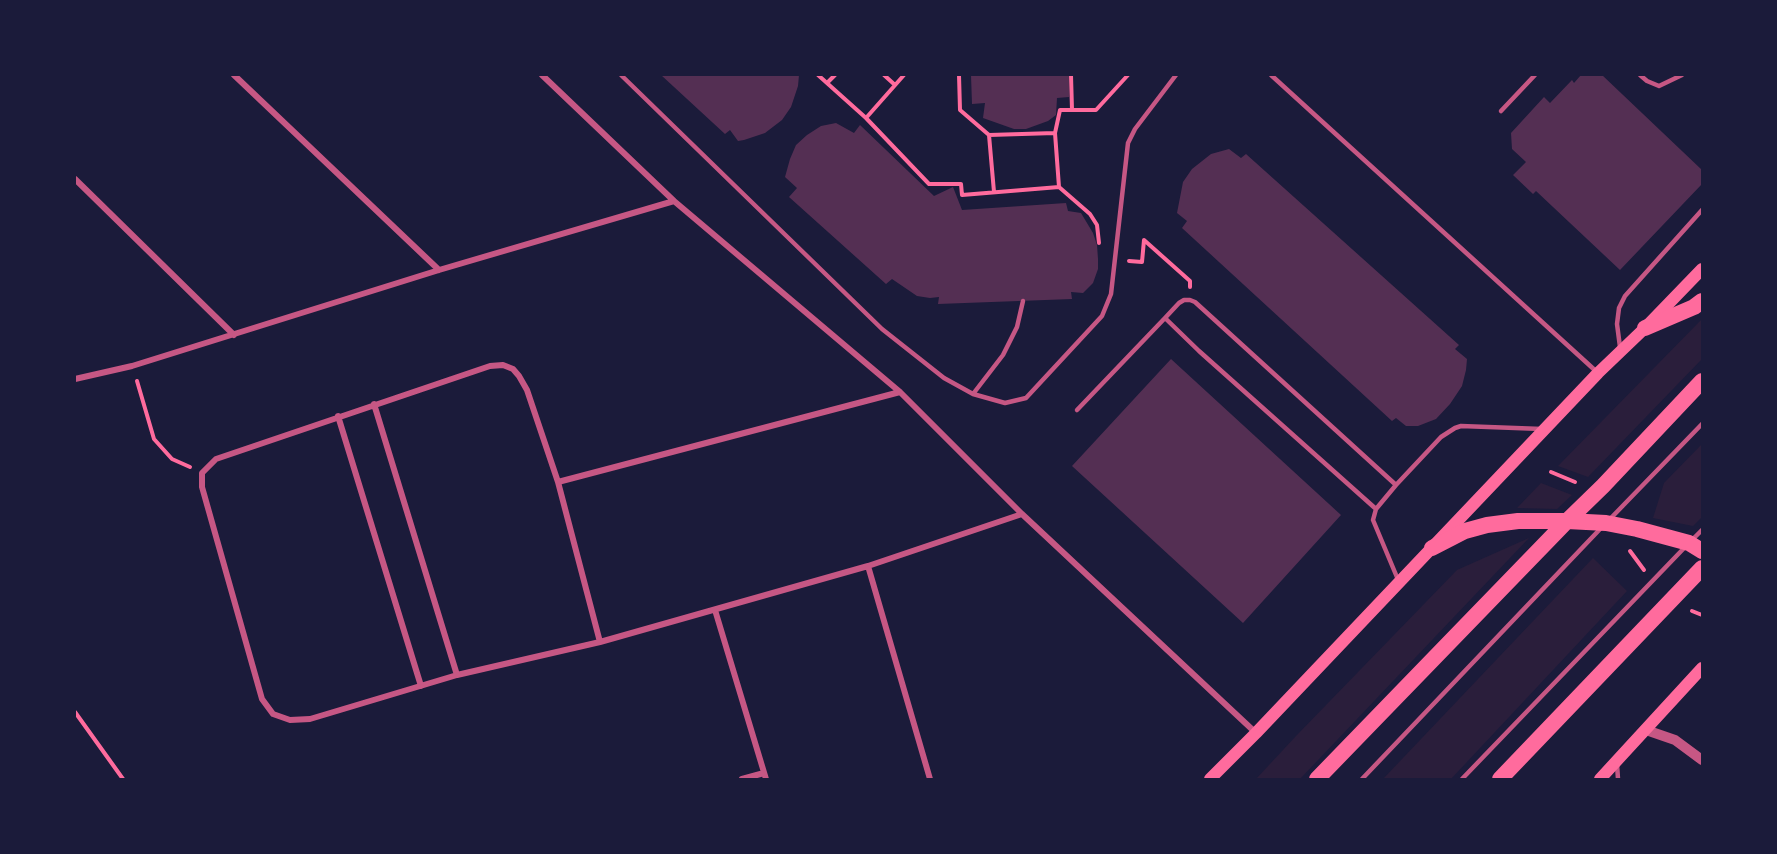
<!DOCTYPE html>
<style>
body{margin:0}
#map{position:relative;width:1777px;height:854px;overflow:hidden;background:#1b1b3a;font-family:"Nunito Sans",sans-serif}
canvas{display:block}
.frame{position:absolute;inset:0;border:76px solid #1b1b3a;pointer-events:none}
</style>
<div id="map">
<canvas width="1777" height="854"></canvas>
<div class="frame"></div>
</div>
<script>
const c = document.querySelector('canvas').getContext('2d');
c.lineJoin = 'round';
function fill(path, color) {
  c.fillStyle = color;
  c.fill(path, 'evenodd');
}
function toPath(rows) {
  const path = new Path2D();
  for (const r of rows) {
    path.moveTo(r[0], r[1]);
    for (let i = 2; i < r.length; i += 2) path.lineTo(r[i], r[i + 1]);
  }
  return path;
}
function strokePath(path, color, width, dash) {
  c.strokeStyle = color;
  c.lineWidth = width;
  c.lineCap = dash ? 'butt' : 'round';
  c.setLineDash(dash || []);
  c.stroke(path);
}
const green = toPath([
 [1702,319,1702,359,1588,477,1558,466],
 [1702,444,1702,517,1693,526,1653,518,1664,483],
 [1541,483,1572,495,1557,509,1517,508],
 [1529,538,1300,779,1256,779,1296,736,1457,570],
 [1593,558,1627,591,1451,779,1383,779]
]);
const building = toPath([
 [661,75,799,75,798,86,791,107,782,120,765,133,744,140,738,141,730,130,725,134],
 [971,75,1069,75,1069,97,1057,98,1056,115,1048,121,1026,129,1014,129,983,118,985,103,972,104],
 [1581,75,1602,75,1702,170,1702,184,1620,270,1536,191,1533,194,1513,175,1526,162,1512,149,1511,133,1544,97,1550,103,1572,80,1574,83],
 [836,123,854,133,860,125,934,196,953,187,962,210,1066,203,1068,211,1081,213,1093,233,1097,245,1098,259,1098,269,1093,283,1083,293,1071,292,1072,299,938,304,939,297,930,298,917,296,892,279,886,284,789,197,797,188,785,177,790,159,796,145,807,135,821,126],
 [1229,149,1241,158,1246,154,1459,345,1455,349,1467,359,1466,370,1462,386,1450,404,1436,419,1418,426,1406,426,1396,418,1392,421,1182,228,1187,221,1177,213,1183,182,1192,169,1211,154],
 [1171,359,1341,515,1243,623,1072,466]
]);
const path = toPath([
 [818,75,866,118],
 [884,75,895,85],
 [904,75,866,118,929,184,961,184,962,195,1059,187],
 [959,75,960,110,989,135],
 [1071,75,1072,110],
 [827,83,835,75],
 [994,192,989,135,1055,133],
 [1099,243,1097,225,1090,214,1059,187,1055,133,1060,110,1096,110,1128,75],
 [1129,261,1142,262,1144,240,1190,281,1190,287],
 [137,381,154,439,172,459,190,467],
 [1551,472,1575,482],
 [1630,551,1644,570],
 [1692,611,1702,615],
 [75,712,123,779]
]);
const service = toPath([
 [621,75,882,329,944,378,973,394,1005,403,1026,398,1102,316,1111,294,1128,143,1135,129,1176,75],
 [1271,75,1598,373],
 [1640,75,1647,81,1659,86,1682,75],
 [1501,111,1535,75],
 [1620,347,1617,324,1619,308,1625,296,1702,210],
 [973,394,1003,355,1017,327,1023,301],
 [1077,410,1165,318],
 [1376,509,1199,351,1165,318,1179,303,1184,300,1190,300,1195,302,1396,485],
 [1610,519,1702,424],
 [1693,539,1702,530],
 [1399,582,1373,520,1376,509,1396,485,1441,437,1455,428,1461,426,1542,429],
 [1617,764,1618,779],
 [1362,779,1602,527],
 [1462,779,1687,545]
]);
const minor = toPath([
 [234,75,439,270],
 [542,75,674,201,900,392,1022,514,1256,733],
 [75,179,234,335],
 [75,379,132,366,439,270,674,201],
 [374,404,457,675],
 [338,416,421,686],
 [558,482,900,392],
 [868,566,930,779],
 [715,610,766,779],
 [600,642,558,482,527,390,519,376,513,369,503,365,490,366,216,459,202,473,202,487,262,699,273,714,290,720,310,719,457,675,600,642,868,566,1022,514],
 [742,779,764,773]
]);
const tertiary = toPath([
 [1646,730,1675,740,1702,760]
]);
const secondary = toPath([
 [1210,779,1256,733,1598,373,1645,328,1702,269],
 [1600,779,1702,668]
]);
const trunk = toPath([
 [1645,328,1694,307,1702,301],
 [1432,548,1465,531,1487,525,1518,521,1567,521,1606,523,1637,529,1689,543,1702,551],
 [1317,779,1567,521,1603,486,1702,381],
 [1500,779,1702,568]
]);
fill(green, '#2a1e3b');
fill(building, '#542f53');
strokePath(path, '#ff6b9d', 4);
strokePath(service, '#c65784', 4.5);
strokePath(minor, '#c65784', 6);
strokePath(tertiary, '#c65784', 10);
strokePath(secondary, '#ff6b9d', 12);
strokePath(trunk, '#ff6b9d', 16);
</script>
